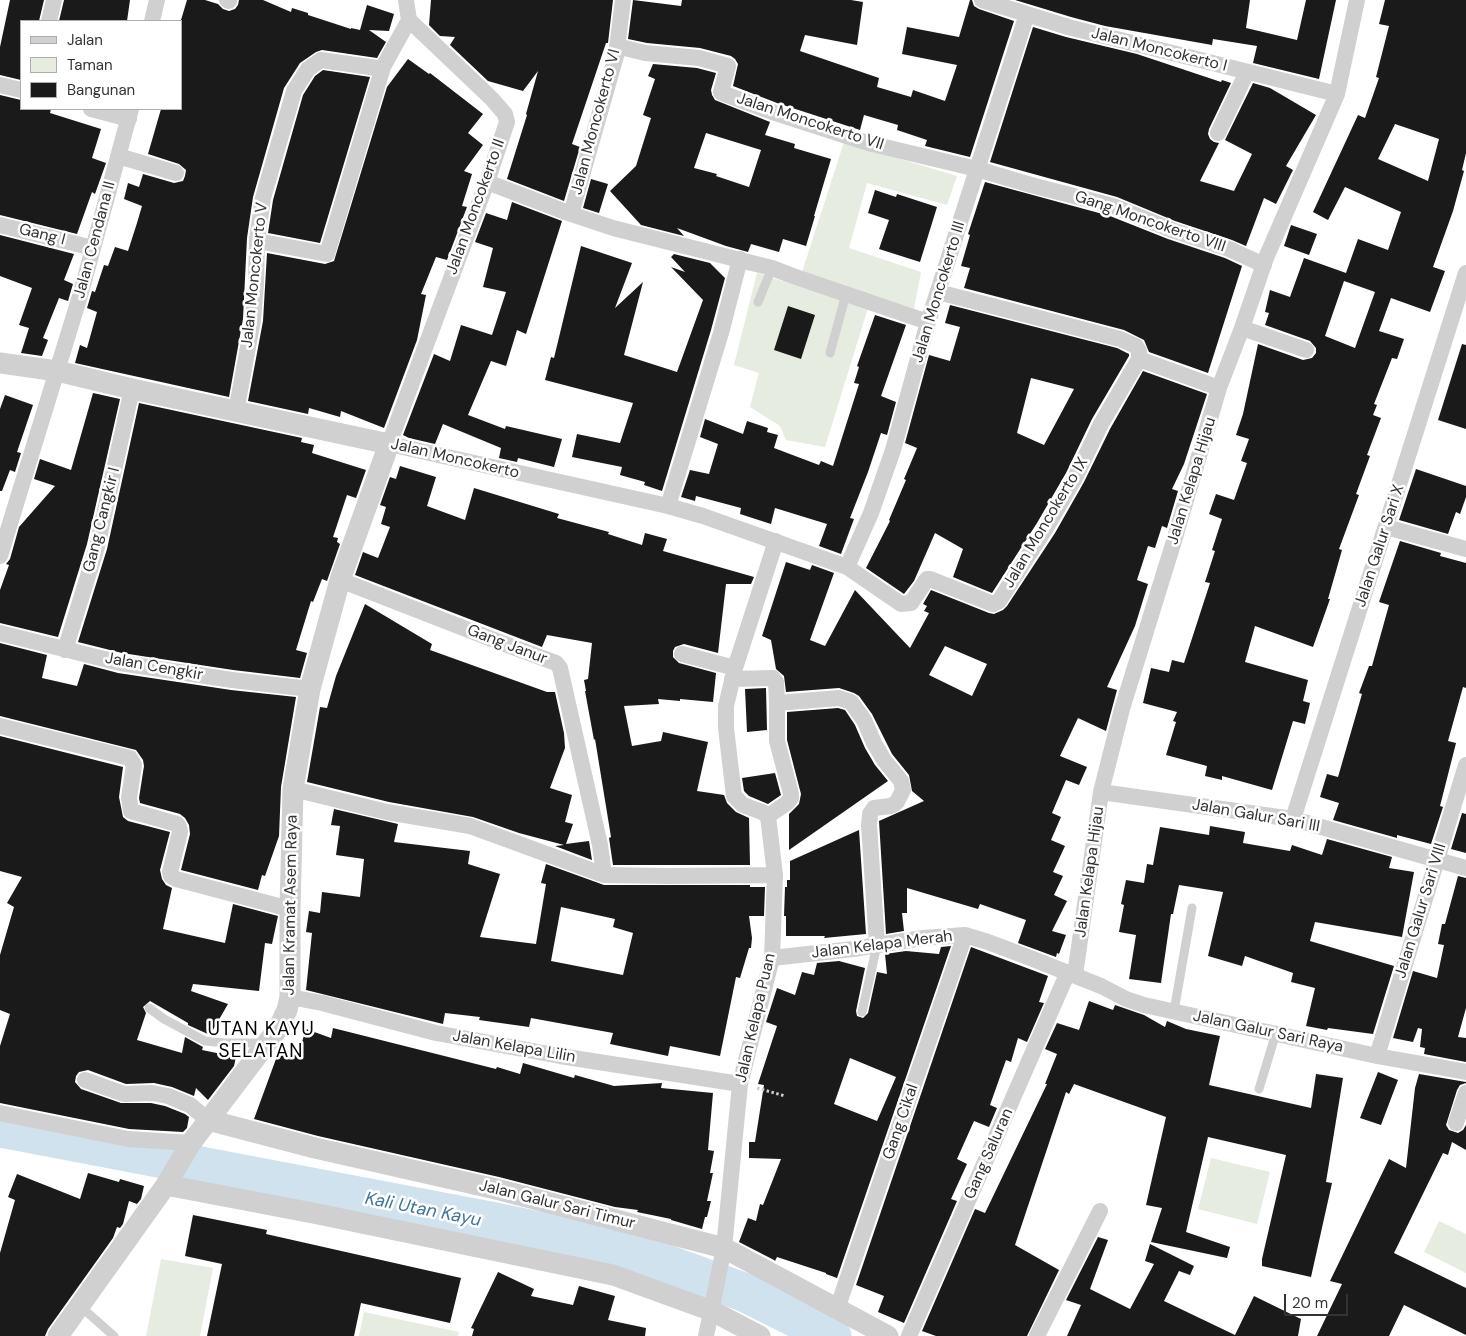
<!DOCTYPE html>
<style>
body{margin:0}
#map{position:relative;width:1466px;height:1336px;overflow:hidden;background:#fff;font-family:"DM Sans",sans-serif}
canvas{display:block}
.legend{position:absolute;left:20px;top:20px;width:162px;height:90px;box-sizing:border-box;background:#fff;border:1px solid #adadad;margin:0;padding:6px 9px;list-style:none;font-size:15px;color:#333}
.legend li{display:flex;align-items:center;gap:10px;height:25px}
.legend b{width:25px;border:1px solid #adadad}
.scale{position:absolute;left:1284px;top:1294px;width:64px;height:22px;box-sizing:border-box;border:2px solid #333;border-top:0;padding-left:6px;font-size:15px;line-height:18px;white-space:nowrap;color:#333;-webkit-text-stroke:4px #fff;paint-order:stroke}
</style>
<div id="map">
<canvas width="1466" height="1336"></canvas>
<ul class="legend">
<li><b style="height:6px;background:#d0d0d0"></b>Jalan</li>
<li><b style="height:14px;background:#e6ecdf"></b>Taman</li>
<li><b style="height:14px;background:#1a1a1a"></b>Bangunan</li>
</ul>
<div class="scale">20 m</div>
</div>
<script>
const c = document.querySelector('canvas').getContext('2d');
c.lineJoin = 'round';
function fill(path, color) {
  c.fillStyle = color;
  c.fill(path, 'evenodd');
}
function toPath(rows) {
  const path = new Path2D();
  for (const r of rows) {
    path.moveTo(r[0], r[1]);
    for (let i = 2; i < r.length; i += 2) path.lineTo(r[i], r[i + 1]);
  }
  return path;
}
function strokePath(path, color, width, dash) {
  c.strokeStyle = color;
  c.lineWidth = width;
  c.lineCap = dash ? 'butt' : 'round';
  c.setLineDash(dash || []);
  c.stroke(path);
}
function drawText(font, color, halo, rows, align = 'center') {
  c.font = font + ' "DM Sans",sans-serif';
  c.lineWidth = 5;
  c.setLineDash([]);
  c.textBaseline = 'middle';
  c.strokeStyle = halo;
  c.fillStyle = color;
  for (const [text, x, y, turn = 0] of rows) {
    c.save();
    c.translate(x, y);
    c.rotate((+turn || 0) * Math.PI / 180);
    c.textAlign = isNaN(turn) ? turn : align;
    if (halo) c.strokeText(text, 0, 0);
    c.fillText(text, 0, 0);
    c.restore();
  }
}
const green = toPath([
 [844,142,957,176,947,205,867,183,849,248,921,272,914,309,802,272],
 [757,273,868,308,825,447,786,440,780,426,750,407,759,373,734,365],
 [1211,1158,1270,1172,1257,1224,1198,1209],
 [1439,1221,1466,1234,1466,1273,1424,1252],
 [161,1259,213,1268,200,1336,146,1336],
 [364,1312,459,1332,458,1336,359,1336]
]);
const river = toPath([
 [0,1128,495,1222,626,1249,746,1293,832,1336]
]);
const building = toPath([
 [10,0,44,0,39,21,21,21,21,80,0,75,0,47],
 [64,0,130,0,127,21,59,21],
 [187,0,205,0,218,4,223,9,229,11,235,9,238,5,239,0,263,0,291,12,292,8,308,13,308,15,351,29,351,28,360,30,367,5,394,14,389,31,369,30,386,42,377,58,322,50,316,52,300,63,284,88,253,197,247,238,243,319,229,397,75,363,80,345,87,348,97,312,87,308,92,291,95,292,104,265,108,266,115,247,128,251,137,223,142,206,124,199,128,183,139,187,143,174,174,183,183,181,185,176,186,170,179,164,148,154,161,109,181,109,181,20],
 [431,0,613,0,608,43,606,43,572,144,580,147,564,201,507,179,527,115,526,114,538,71,523,91,488,81,450,45,455,37,440,36,429,25],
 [633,0,681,6,682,0,851,0,863,2,857,45,805,35,800,51,879,78,877,87,911,97,913,90,945,101,957,65,902,54,907,27,959,37,970,0,972,0,974,6,979,9,1014,21,970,157,925,146,927,140,897,130,898,125,864,115,860,130,777,103,733,86,738,64,735,59,731,56,700,48,647,43,628,39],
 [1015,0,1250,0,1246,28,1297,40,1306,0,1336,0,1319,79,1253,63,1257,46,1213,39,1212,45,1105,26,1071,17],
 [1385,0,1466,0,1466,153,1462,170,1464,171,1453,211,1433,267,1445,271,1430,312,1391,298,1379,331,1404,339,1397,359,1392,358,1374,404,1377,405,1373,415,1381,418,1367,455,1370,456,1356,494,1359,495,1339,549,1342,550,1328,599,1330,599,1313,647,1255,626,1245,662,1308,680,1303,701,1310,703,1305,724,1293,721,1272,790,1222,776,1222,780,1205,776,1207,766,1166,755,1176,722,1173,721,1177,712,1143,703,1151,668,1169,672,1172,660,1184,663,1210,583,1205,582,1215,551,1212,550,1222,519,1209,514,1216,494,1234,500,1247,463,1241,461,1249,439,1236,435,1243,414,1258,344,1303,360,1312,358,1316,353,1316,348,1310,341,1265,325,1269,313,1265,312,1270,290,1290,297,1304,258,1346,273,1358,239,1388,250,1401,212,1345,187,1328,220,1313,212,1358,115,1365,118,1379,78,1376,77,1389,26,1379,24],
 [1395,124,1439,139,1428,181,1378,159],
 [1344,281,1375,292,1355,348,1325,336],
 [1033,27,1066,37,1137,54,1221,82,1222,80,1231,83,1209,129,1208,134,1210,139,1214,142,1219,143,1200,181,1234,191,1252,154,1225,140,1253,83,1270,88,1316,115,1286,166,1293,170,1276,204,1264,198,1246,246,1232,240,1175,221,1117,197,990,162],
 [408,59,429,74,430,73,483,114,468,133,483,145,464,171,472,174,462,206,467,207,447,260,436,257,421,294,426,295,417,340,384,428,341,411,340,417,309,408,308,414,248,401,263,321,267,253,325,264,334,261,387,87],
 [653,64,697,68,716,73,711,90,712,95,715,100,770,122,765,135,795,144,794,148,831,159,814,216,815,216,806,246,783,239,779,252,751,244,748,252,726,246,677,228,684,236,641,225,610,191,636,166,651,118,643,115,655,79,648,76],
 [706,133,761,150,749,187,716,176,717,174,694,168],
 [323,70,370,77,320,243,268,233,273,200,303,95,315,76],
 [0,95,21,100,21,109,51,109,50,113,101,129,92,158,106,163,95,194,92,192,77,234,0,215],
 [591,179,608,184,599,213,583,208],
 [985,182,1110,216,1168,239,1225,258,1242,266,1208,373,1149,352,1144,340,1124,330,964,288,970,268,961,266,970,235,968,234],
 [875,190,896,197,897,194,937,207,920,262,879,249,889,220,868,213],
 [512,202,562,221,526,334,517,330,506,366,491,361,468,415,505,429,506,426,562,439,554,467,518,458,517,462,499,458,501,448,443,424,435,444,409,438,403,435,434,354,450,361,461,325,492,335,506,292,483,287,493,248,475,242,486,213,507,220],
 [1291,225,1317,234,1309,255,1284,246],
 [0,235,74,254,64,280,73,284,68,301,59,298,43,338,48,340,42,356,21,353,29,328,19,325,32,288,0,276],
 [581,246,632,263,615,308,643,282,624,355,677,372,703,300,671,267,685,272,671,257,674,254,710,263,725,278,711,330,662,491,644,485,645,482,620,475,622,467,572,457,577,434,620,443,633,403,545,380,551,357,554,358],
 [950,305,1117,348,1129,354,1129,356,1092,419,1066,473,1037,523,992,593,953,577,963,549,935,533,914,581,904,594,866,568,890,521,889,520,906,480,904,479,917,448,905,443,929,355,950,361,960,327,945,323],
 [1031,378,1074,389,1044,445,1017,433],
 [788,306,815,315,801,359,774,350],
 [875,315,906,325,881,396,896,402,887,435,881,433,868,472,850,518,854,519,841,554,819,546,827,524,775,508,771,524,740,514,741,508,696,496,695,501,681,497,690,470,709,474,718,444,700,437,705,419,743,434,747,421,768,428,767,432,778,435,774,448,819,465,821,461,833,466,859,384,854,383,859,367,857,366],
 [1462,344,1466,345,1466,429,1438,420],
 [1143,371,1207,394,1184,464,1172,489,1178,491,1167,528,1162,526,1155,548,1148,546,1137,580,1148,584,1135,626,1107,687,1117,690,1106,731,1078,718,1060,756,1087,767,1079,785,1066,780,1052,813,1061,817,1051,840,1065,846,1053,872,1063,876,1054,895,1067,901,1052,931,1066,935,1059,954,1057,953,1056,957,1018,943,1026,920,980,904,978,909,907,888,907,913,902,913,904,931,886,934,879,821,924,801,912,791,909,775,892,754,872,714,859,696,854,693,839,688,786,692,784,676,776,669,771,640,762,636,786,562,810,570,812,565,834,573,810,640,825,646,855,590,910,648,929,613,924,611,927,606,923,604,931,590,989,613,994,614,1003,610,1007,606,1055,533,1084,482,1110,429],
 [945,646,987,664,972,696,929,675],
 [93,393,120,399,87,544,58,637,0,623,0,590,9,565,6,564,10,559,19,527,55,486,34,479,40,459,71,470],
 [5,395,33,405,17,452,21,453,15,472,10,470,2,491,0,491,0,409],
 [139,403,302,438,301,442,314,445,312,453,366,470,356,498,347,495,333,537,338,538,337,542,340,544,327,581,322,579,313,602,311,601,296,650,307,653,300,678,233,670,122,653,78,642,107,549],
 [400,466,436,477,427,506,465,520,474,488,559,514,557,518,609,532,608,534,642,545,645,533,667,539,663,551,754,577,751,584,726,584,718,653,684,644,675,647,673,651,673,657,679,663,716,673,713,702,680,699,680,701,658,699,659,704,624,706,632,746,661,741,663,732,708,742,697,791,724,795,727,803,736,812,749,818,750,865,613,865,609,838,611,837,595,739,594,740,585,691,586,691,584,680,588,679,592,643,547,635,542,647,355,575,363,552,378,558,390,527,381,524,386,507,380,505,390,477,396,479],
 [1416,469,1466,486,1466,497,1460,514,1456,512,1448,534,1399,520],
 [1400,541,1441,553,1440,556,1466,563,1466,688,1463,687,1448,741,1456,743,1440,806,1443,807,1431,844,1397,835,1397,838,1333,820,1339,803,1320,797,1327,774,1338,777,1362,694,1359,693,1369,666,1372,666,1389,605,1379,602],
 [365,604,432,644,430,650,547,692,555,692,564,733,565,748,550,788,572,795,565,822,573,824,566,844,589,841,592,860,555,846,564,845,519,833,473,817,389,802,307,782,320,707,327,708,336,676],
 [0,643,47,655,42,678,77,686,84,664,118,673,231,690,296,697,281,787,279,836,265,876,262,875,258,890,181,870,190,834,189,825,185,818,180,814,140,803,139,798,144,766,143,760,136,750,0,716],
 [766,688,767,730,747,732,745,689],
 [838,708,845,710,855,725,865,748,875,765,888,781,789,850,789,814,799,804,801,794,787,740,787,712],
 [0,736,123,767,119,797,123,817,128,821,170,832,160,870,162,879,166,885,172,888,163,929,225,943,233,904,278,916,272,944,265,943,259,991,193,984,191,991,228,1004,210,1035,188,1025,188,1023,150,1001,143,1007,146,1013,137,1040,182,1053,185,1037,203,1047,202,1050,236,1057,234,1066,208,1100,196,1088,194,1096,172,1087,154,1083,126,1084,88,1070,79,1072,76,1076,75,1082,81,1089,121,1103,151,1103,165,1106,185,1114,189,1117,187,1128,183,1132,129,1129,0,1103,0,1046,10,1014,0,1010,0,955,14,907,7,903,22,877,0,871],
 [775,773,781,795,768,804,749,796,744,791,742,778],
 [334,809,398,824,394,842,470,851,468,864,500,874,480,937,536,944,546,884,541,883,546,864,604,885,750,885,750,887,765,887,764,916,749,916,752,938,751,948,749,948,740,978,736,977,720,1056,670,1046,668,1056,610,1044,613,1033,531,1018,529,1027,479,1020,480,1017,445,1013,443,1024,306,990,312,933,306,932,309,911,320,913,322,892,360,897,364,859,336,855,340,826,331,825],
 [561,907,615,919,613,927,633,933,623,975,551,961],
 [1462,813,1466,814,1466,853,1451,849],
 [1210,826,1245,832,1243,843,1290,851,1292,845,1322,855,1327,839,1392,857,1389,868,1414,872,1402,937,1315,922,1310,941,1394,966,1373,1034,1328,1028,1327,1030,1306,1026,1315,988,1291,982,1293,973,1245,956,1242,966,1208,956,1223,892,1179,885,1173,914,1171,914,1161,983,1129,979,1136,935,1119,932,1124,905,1121,904,1126,880,1144,883,1147,864,1153,865,1160,827,1209,835],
 [859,830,866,934,824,938,825,936,786,936,786,916,784,916,785,887,787,887,787,880,790,880,790,861],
 [1458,876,1466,878,1466,1008,1458,1037,1466,1038,1466,1062,1424,1054,1425,1048,1420,1047,1422,1029,1418,1028,1413,1042,1393,1038,1413,971,1437,978,1444,945,1438,944,1442,924,1445,924],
 [951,946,837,1278,826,1274,826,1273,777,1257,775,1261,774,1260,739,1242,748,1218,756,1221,760,1204,763,1205,781,1159,749,1158,749,1142,755,1142,764,1085,758,1084,777,1026,766,1022,777,988,795,995,802,972,814,975,817,963,839,961,865,968,856,1011,857,1016,863,1018,868,1013,877,972,887,974,885,954,906,951,939,954,941,947],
 [850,1058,896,1077,877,1121,834,1104],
 [971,947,1048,976,1039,1002,1044,1003,1027,1042,1018,1038,1011,1062,1006,1060,990,1105,997,1108,989,1127,974,1121,957,1159,967,1164,951,1199,957,1201,904,1323,878,1312,884,1296,856,1285],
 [1089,1001,1113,1010,1115,1005,1144,1015,1165,1027,1167,1021,1186,1029,1220,1036,1209,1085,1311,1108,1316,1074,1343,1078,1326,1182,1332,1183,1311,1277,1262,1266,1262,1259,1286,1155,1208,1137,1186,1232,1230,1247,1227,1258,1151,1242,1162,1208,1146,1205,1166,1117,1074,1084,1069,1094,1066,1092,1015,1245,1059,1270,1027,1336,936,1336,922,1331,975,1209,985,1213,1047,1084,1045,1084,1057,1054,1045,1049,1057,1023,1079,1030],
 [333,1028,496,1069,497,1067,520,1074,523,1063,574,1078,575,1075,614,1086,662,1083,661,1088,713,1093,708,1150,714,1151,710,1173,713,1173,707,1201,711,1201,707,1217,705,1217,702,1229,671,1220,671,1219,637,1212,638,1210,615,1207,499,1177,318,1136,254,1119,280,1048,298,1055,306,1029,331,1038],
 [1378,1072,1398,1080,1381,1125,1360,1118],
 [1419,1074,1466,1082,1466,1083,1460,1085,1457,1090,1446,1125,1449,1130,1458,1133,1463,1130,1466,1125,1466,1150,1452,1142,1448,1155,1443,1153,1394,1253,1466,1288,1466,1335,1404,1305,1389,1336,1317,1336,1342,1284,1330,1281,1389,1159,1406,1168,1415,1088],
 [88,1173,119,1182,120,1179,144,1186,141,1199,137,1204,129,1201,123,1224,120,1228,117,1227,113,1238,48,1329,45,1336,0,1336,0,1253,15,1200,8,1197,17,1174,80,1199],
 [193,1215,267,1230,266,1234,461,1278,450,1323,361,1303,354,1336,207,1336,222,1264,185,1256],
 [1098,1237,1108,1240,1090,1289,1130,1309,1154,1264,1145,1261,1150,1244,1194,1266,1190,1275,1179,1271,1164,1301,1235,1335,1254,1296,1301,1319,1298,1336,1067,1336,1081,1305,1066,1300],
 [498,1272,534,1289,531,1296,573,1305,579,1286,615,1296,608,1320,646,1328,645,1336,472,1336,474,1329,471,1328]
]);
const path = toPath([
 [757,1088,785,1096]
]);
const service = toPath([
 [758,302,772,268],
 [830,353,846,294],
 [149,1008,164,1019,205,1041,225,1043,264,1043],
 [1174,1011,1192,908],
 [862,1012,877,945],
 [1259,1089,1276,1033],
 [80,1306,114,1336]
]);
const minor = toPath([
 [227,0,229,1],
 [406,0,409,20,492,99,505,114,507,122,487,182,389,444,668,506,703,516,847,567,901,604,911,603,927,579,930,579,993,604,999,601,1046,528,1075,478,1101,424,1139,359,1219,388],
 [982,0,1068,27,1337,94],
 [49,21,54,0],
 [152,21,157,0],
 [617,46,645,53,699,58,728,66,721,92,722,93,775,113,868,143,977,169,1031,185,1113,206,1172,230,1229,249,1264,265],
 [0,85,21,90],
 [91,109,129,119],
 [1218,133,1247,72],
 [118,156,176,173],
 [487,182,571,214,613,228,772,268,793,276,928,322],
 [571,214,616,56,623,0],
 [0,225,93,248],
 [257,241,327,254,383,67],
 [938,292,1120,339,1136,346,1139,351,1139,359],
 [1242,328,1306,350],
 [236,412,253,320,256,284,257,239,263,198,294,91,308,69,321,60,377,68,383,67,409,20],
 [668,506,721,333,740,259],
 [1386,527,1466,549],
 [0,556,80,296,131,109],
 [847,567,871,513,893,450,928,322,1027,14],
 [340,580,502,643,556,663,560,668,600,845,604,875],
 [0,633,120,663,232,680,310,689],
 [65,650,97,547,132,389],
 [682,654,735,668],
 [732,679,773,678,776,682,777,703,839,698,851,702,864,720,874,743,884,760,901,781,903,790,897,802,891,806,874,808,870,814,869,825,877,945],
 [0,726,130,758,134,765,129,798,131,811,177,824,179,827,180,832,170,872,171,876,176,879,290,909],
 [293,789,387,812,470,826,604,875,668,876,775,875],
 [1101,792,1293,819,1466,868],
 [768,816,787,803,791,798,791,794,777,741,777,703],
 [1293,819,1466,273],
 [772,958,853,949,923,938,965,935,988,942,1033,959,1101,986,1126,999,1144,1005,1377,1056,1466,1072],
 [1075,975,1101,792,1122,709,1174,541,1219,388,1242,328,1266,258,1337,94,1357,0],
 [290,997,322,1003,436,1033,560,1056,740,1084],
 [1377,1056,1466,765],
 [85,1080,124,1094,152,1093,168,1096,190,1105,208,1120],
 [0,1113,128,1139,191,1143],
 [1456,1123,1466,1093],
 [837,1309,965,935],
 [706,1336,724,1248,740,1084,772,958,775,875,768,816,762,812,743,805,734,796,726,728,726,706,735,668,776,541],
 [909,1336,1068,972],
 [1037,1336,1100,1211]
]);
const tertiary = toPath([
 [0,363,57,371,132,389,389,444,340,580,310,689,293,789,290,909,290,997,287,1010,279,1027,191,1143,166,1185,58,1336],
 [208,1120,315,1148,496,1189,724,1248,888,1336],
 [166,1185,318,1214,613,1275,712,1311,760,1336]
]);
const streetNames = [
 ["Jalan Moncokerto I",1159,50,14],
 ["Jalan Moncokerto VI",596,122,-75],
 ["Jalan Moncokerto VII",810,122,18],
 ["Jalan Moncokerto II",476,207,-70],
 ["Gang Moncokerto VIII",1150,222,19],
 ["Gang I",42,235,14],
 ["Jalan Cendana II",95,240,-75],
 ["Jalan Moncokerto V",255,275,-84],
 ["Jalan Moncokerto III",939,292,-73],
 ["Jalan Moncokerto",455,459,13],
 ["Jalan Kelapa Hijau",1192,481,-73],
 ["Gang Cangkir I",102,520,-76],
 ["Jalan Moncokerto IX",1046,523,-59],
 ["Jalan Galur Sari X",1380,546,-72],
 ["Gang Janur",507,645,21],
 ["Jalan Cengkir",154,667,10],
 ["Jalan Galur Sari III",1256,816,10],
 ["Jalan Kelapa Hijau",1090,872,-82],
 ["Jalan Kramat Asem Raya",291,905,-89],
 ["Jalan Galur Sari VIII",1421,911,-73],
 ["Jalan Kelapa Merah",882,945,-7],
 ["Jalan Kelapa Puan",756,1018,-77],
 ["Jalan Galur Sari Raya",1268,1032,12],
 ["Jalan Kelapa Lilin",514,1047,10],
 ["Gang Cikal",901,1122,-71],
 ["Gang Saluran",989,1154,-66],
 ["Jalan Galur Sari Timur",557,1205,14]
];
const waterNames = [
 ["Kali Utan Kayu",423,1210,11]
];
const quarterNames = [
 ["UTAN KAYU",261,1030],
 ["SELATAN",261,1052]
];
fill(green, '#e6ecdf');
strokePath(river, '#cfe2ee', 39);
fill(building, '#1a1a1a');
strokePath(path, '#cdcdcd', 3, [2.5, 2.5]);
strokePath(service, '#d0d0d0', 9);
strokePath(minor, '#d0d0d0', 16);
strokePath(tertiary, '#d0d0d0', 21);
drawText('16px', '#333', '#fff', streetNames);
drawText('italic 18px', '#3f7597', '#fff', waterNames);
c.letterSpacing = '1px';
drawText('19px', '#000', '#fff', quarterNames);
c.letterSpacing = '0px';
</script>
